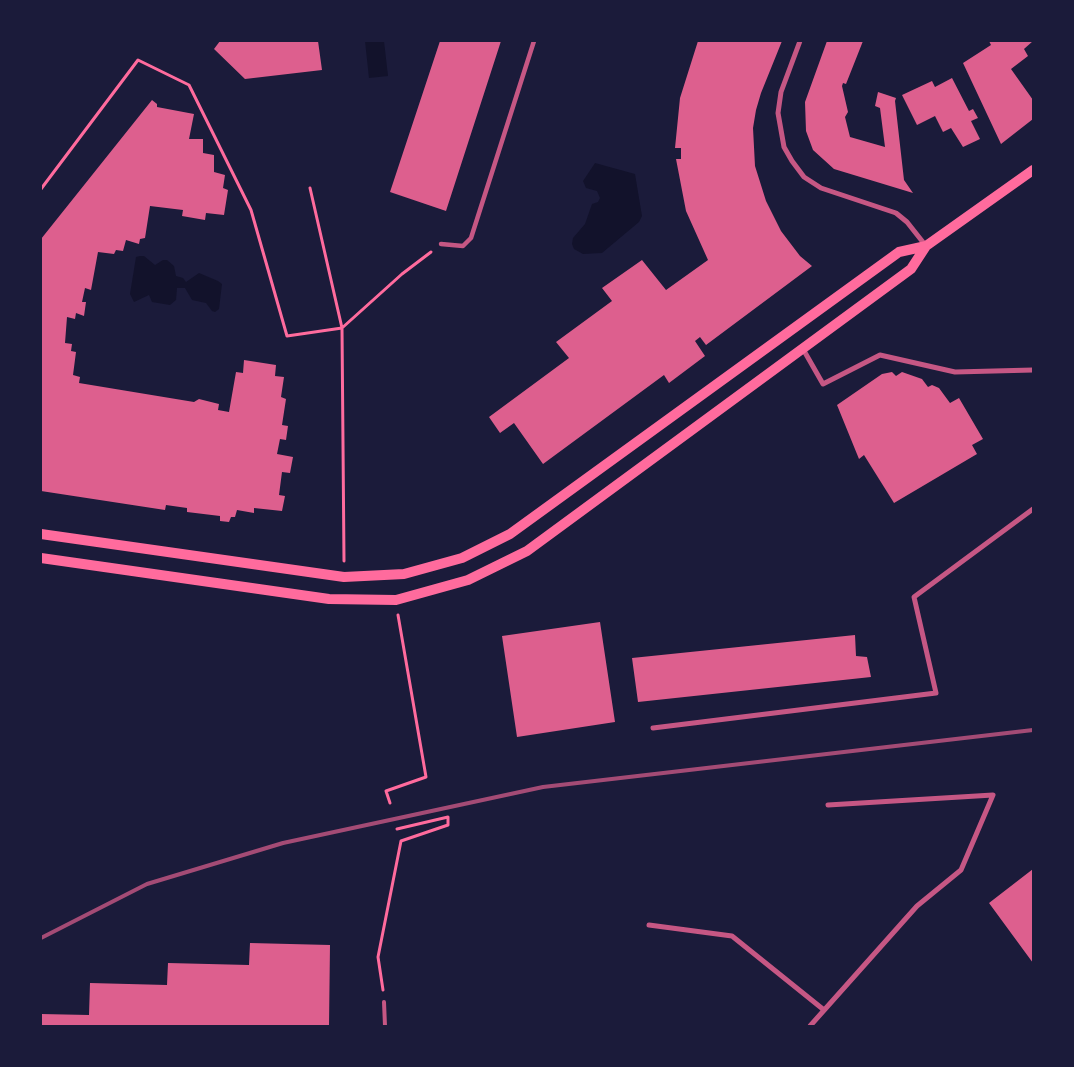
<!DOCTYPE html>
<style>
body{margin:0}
#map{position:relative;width:1074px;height:1067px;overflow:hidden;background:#1b1b3a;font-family:Roboto,sans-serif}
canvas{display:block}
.frame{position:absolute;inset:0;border:42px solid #1b1b3a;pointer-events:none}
</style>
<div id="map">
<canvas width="1074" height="1067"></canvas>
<div class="frame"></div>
</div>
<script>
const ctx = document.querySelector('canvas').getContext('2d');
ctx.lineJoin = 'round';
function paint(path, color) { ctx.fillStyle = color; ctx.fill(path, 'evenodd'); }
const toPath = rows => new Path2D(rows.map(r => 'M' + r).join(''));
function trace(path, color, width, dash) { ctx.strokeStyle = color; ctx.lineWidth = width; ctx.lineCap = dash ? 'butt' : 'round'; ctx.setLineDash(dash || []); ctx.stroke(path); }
const water = toPath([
 [365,41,384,41,388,76,369,78],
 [595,163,635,174,642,216,639,222,602,253,583,254,574,249,572,244,573,238,585,224,592,204,598,202,600,198,597,191,586,188,583,181],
 [140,256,144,256,155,265,163,260,167,260,174,266,176,276,183,278,186,282,199,273,218,281,222,284,219,309,215,312,212,311,206,303,192,300,185,288,177,288,176,300,170,305,152,302,149,295,134,302,130,294,136,257]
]);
const building = toPath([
 [220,41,318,41,322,70,245,79,214,49],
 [440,41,501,41,446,211,390,192],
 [698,41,782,41,761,93,756,110,753,128,755,166,766,201,781,231,800,256,812,266,706,345,700,337,695,341,705,356,669,383,664,375,543,464,514,423,500,433,489,417,569,358,556,342,612,301,602,288,642,260,666,290,708,260,686,211,676,159,681,159,681,148,675,148,680,98],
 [827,41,863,41,846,84,843,83,842,86,848,112,845,117,850,137,885,147,880,108,875,106,878,92,896,98,895,101,904,180,913,193,834,169,813,150,806,131,805,102],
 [989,41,1033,41,1024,49,1028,56,1011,69,1033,100,1033,119,1001,144,963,63,991,45],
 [952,78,969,111,973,109,978,118,971,121,980,139,963,147,951,128,943,132,935,116,917,125,902,95,932,81,935,87],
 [152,100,157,104,157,107,194,114,189,139,203,139,203,153,214,155,214,172,225,175,223,188,228,190,224,215,206,213,205,220,182,216,183,210,150,206,145,238,140,239,139,244,126,240,123,251,116,250,114,254,98,252,91,290,85,288,82,302,86,302,84,316,76,313,75,319,67,317,65,343,72,344,71,351,76,352,73,375,80,377,79,383,194,402,199,399,219,404,218,410,229,412,236,372,243,373,244,360,276,365,275,376,284,377,281,397,286,399,282,425,288,426,286,440,280,439,277,454,293,457,290,473,282,472,279,495,285,496,282,511,254,508,254,513,237,510,235,517,231,517,229,522,220,521,220,516,187,512,187,508,166,505,165,510,41,491,41,239],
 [892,372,896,376,902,372,922,379,928,387,932,385,939,388,950,403,959,398,983,439,972,445,977,454,894,503,864,455,859,459,837,405,882,374],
 [600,622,615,722,517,737,502,636],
 [855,635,856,656,867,657,871,677,638,702,632,658],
 [1033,869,1033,963,989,903],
 [250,943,330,945,329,1026,41,1026,41,1014,89,1015,90,983,167,985,168,963,249,965]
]);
const path = toPath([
 [310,188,342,328,344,561],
 [41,189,138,60,189,85,251,210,287,336,342,328,402,274,431,252],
 [390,803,386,791,426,777,398,615],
 [383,990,378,957,401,841,448,825,448,817,397,829]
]);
const service = toPath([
 [384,1002,385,1026]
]);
const pedestrian = toPath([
 [441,244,463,246,471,238,534,41]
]);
const minor = toPath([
 [800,41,781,92,778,113,784,147,792,161,804,177,821,188,896,213,907,222,926,246],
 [803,349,823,384,880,355,955,372,1033,370],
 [653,728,936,693,914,597,1033,509],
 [649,925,732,936,824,1010],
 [810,1026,917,906,961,870,993,795,828,805]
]);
const secondary = toPath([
 [41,534,344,577,404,574,462,558,510,534,899,252,926,246,1033,170],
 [41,558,329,599,396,600,468,580,527,551,911,269,926,246]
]);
const rail = toPath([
 [41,938,147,884,283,843,543,787,1033,730]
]);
paint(water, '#12122b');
paint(building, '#dd5f8e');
trace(path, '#ff6b9d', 3);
trace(service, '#c65784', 4);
trace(pedestrian, '#c65784', 4.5);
trace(minor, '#c65784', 5);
trace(secondary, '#ff6b9d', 10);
trace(rail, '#a44b75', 4);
</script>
